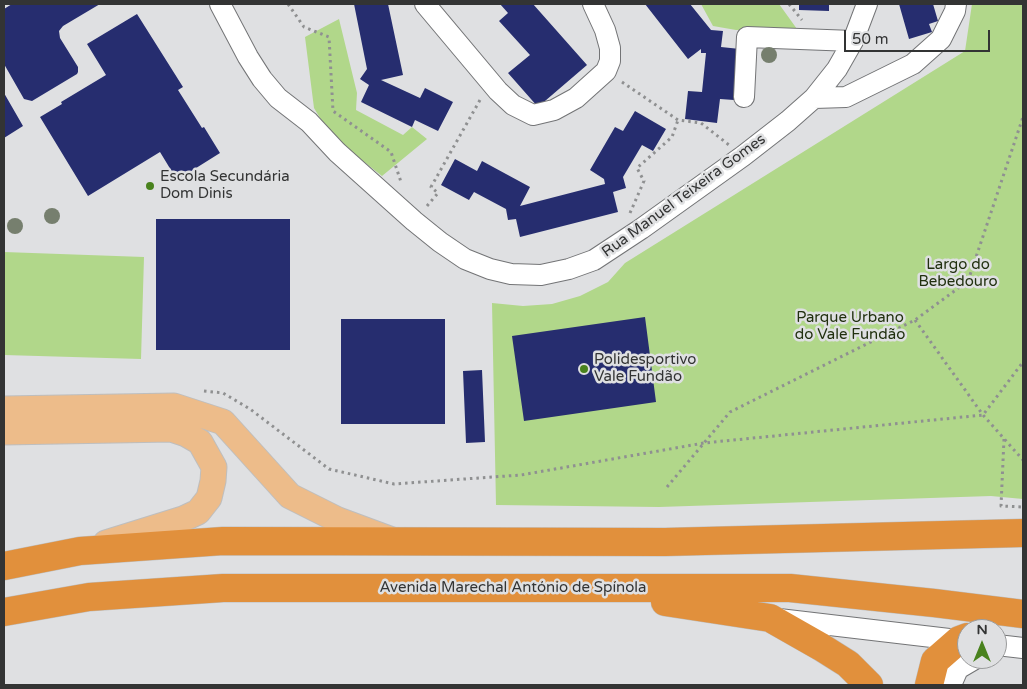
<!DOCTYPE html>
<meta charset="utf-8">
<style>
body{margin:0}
#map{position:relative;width:1027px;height:689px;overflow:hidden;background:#dfe0e2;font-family:"Varela Round",sans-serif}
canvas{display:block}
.frame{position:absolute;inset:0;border:5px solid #333434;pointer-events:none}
.north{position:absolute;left:957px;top:619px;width:50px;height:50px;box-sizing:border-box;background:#dfe0e2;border:1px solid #9a9b9c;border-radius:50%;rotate:0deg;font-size:14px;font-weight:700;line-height:20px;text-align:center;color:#333434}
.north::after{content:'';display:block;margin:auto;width:18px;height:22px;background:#49821d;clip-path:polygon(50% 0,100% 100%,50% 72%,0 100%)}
.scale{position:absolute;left:844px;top:30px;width:146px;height:22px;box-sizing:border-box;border:2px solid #333434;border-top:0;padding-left:6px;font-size:15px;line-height:18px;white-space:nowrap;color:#333434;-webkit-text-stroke:4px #dfe0e2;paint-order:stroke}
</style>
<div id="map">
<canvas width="1027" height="689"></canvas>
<div class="frame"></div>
<div class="north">N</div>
<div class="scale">50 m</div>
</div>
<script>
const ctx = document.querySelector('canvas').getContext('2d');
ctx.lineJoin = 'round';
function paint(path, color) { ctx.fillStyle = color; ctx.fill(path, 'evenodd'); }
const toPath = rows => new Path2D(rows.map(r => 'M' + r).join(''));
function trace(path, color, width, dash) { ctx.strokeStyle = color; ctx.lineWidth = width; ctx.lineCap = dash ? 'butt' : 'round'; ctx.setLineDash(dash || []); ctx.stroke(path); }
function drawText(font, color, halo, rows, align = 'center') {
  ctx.font = font + ' "Varela Round",sans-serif'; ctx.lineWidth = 5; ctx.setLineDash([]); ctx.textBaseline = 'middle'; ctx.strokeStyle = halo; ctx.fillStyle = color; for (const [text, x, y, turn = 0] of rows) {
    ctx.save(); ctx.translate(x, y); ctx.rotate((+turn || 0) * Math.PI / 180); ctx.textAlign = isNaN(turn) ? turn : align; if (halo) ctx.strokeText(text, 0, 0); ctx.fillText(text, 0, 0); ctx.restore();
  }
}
const green = toPath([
 [701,4,779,4,797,29,736,30,713,26],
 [972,4,1023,4,1023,499,991,496,659,507,496,505,492,303,523,306,552,304,580,296,608,282,625,263,965,51],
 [339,19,357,93,356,110,403,135,412,127,427,139,382,176,331,136,314,108,305,37],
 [4,252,144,257,141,359,4,355]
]);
const building = toPath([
 [12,4,100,4,63,26,59,31,60,38,78,67,78,72,77,74,32,101,24,99,4,64,4,9],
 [354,4,388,4,403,75,381,80,420,98,425,88,453,102,438,131,415,120,412,127,361,102,369,85,360,79,367,69],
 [500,4,533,4,587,65,538,107,508,73,530,55,499,21,508,13],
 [645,4,690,4,711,30,723,31,721,47,740,49,734,100,720,99,717,123,685,119,688,91,702,92,706,53,701,53,701,49,688,59],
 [799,4,829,4,829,11,799,10],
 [899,4,933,4,938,21,929,24,932,32,909,39],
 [137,14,183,87,178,90,202,128,204,127,220,153,177,180,160,152,88,196,40,117,62,104,61,102,106,75,87,44],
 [4,93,23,126,4,138],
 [635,111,666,129,653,151,642,145,623,177,626,188,613,192,618,212,520,237,516,219,508,220,506,209,474,192,469,200,441,185,455,159,477,171,482,161,530,187,520,206,605,184,604,179,590,170,615,127,623,131],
 [156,219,290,219,290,350,156,350],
 [645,317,656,402,524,421,512,336],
 [341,319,445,319,445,424,341,424],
 [482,370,485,442,466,443,463,371]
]);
const path = toPath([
 [288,4,304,27,329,37,333,111,391,152,401,182],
 [789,4,802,20],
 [622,82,678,120,701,123,729,145],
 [427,206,438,193,431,187,480,100],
 [630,213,644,181,637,168,672,137,678,120],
 [915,320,983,415,1023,460],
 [204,391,223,393,250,409,329,469,394,484,521,475,704,443,983,415,1023,362],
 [1004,439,1001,506,1023,507],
 [667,487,730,412,915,320,968,281,1023,117]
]);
const minor = toPath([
 [220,4,248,57,262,79,278,98,309,122,337,152,414,221,440,242,465,259,490,269,511,274,541,275,569,269,594,260,641,229,743,156,788,121,814,98,837,69,853,41,867,4],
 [425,4,498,91,513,105,533,115,554,110,576,98,606,71,610,61,610,48,605,30,593,4],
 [744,97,747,37,853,41],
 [814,98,846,97,913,64,941,39,955,11,956,4],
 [779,619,966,641],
 [997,645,1023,648],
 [951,685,958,669,975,659]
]);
const major = toPath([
 [4,409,174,406,223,422,290,496,338,520,392,540],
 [4,432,171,429,186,434,200,442,214,467,213,481,209,498,198,512,183,519,106,543]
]);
const highway = toPath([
 [4,566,80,551,223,541,665,542,1023,533],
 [665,602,770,618,821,647,848,664,869,685],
 [4,612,89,597,223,588,790,588,934,603,1023,614],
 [929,685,935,661,959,640,967,637]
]);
const trees = [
 [769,55],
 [52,216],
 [15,226]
];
const markers = [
 [150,186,5,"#49821d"],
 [584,369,5,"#49821d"]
];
const poiNames = [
 ["Escola Secundária",160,177],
 ["Dom Dinis",160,194],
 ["Polidesportivo",594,360],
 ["Vale Fundão",594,377]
];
const streetNames = [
 ["Rua Manuel Teixeira Gomes",684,196,-36],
 ["Avenida Marechal António de Spínola",513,588]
];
const parkNames = [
 ["Largo do",958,265],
 ["Bebedouro",958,282],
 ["Parque Urbano",850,318],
 ["do Vale Fundão",850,335]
];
paint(green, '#b1d78a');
paint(building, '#262d6f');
trace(minor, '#737476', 22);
trace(major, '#bebebe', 27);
trace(highway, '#bebebe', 29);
trace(path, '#8f9091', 3, [2.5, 4]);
trace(minor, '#fff', 20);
trace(major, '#edbc8a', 25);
trace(highway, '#e1903c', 28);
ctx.fillStyle = '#767f6e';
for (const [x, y] of trees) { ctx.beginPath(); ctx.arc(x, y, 8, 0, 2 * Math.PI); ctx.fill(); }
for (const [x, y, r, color] of markers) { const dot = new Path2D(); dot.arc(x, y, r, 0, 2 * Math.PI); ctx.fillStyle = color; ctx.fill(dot); trace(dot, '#dfe0e2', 2); }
drawText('15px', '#333434', '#dfe0e2', poiNames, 'left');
drawText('15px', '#333434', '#dfe0e2', streetNames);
drawText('15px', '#21300f', '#dfe0e2', parkNames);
</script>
